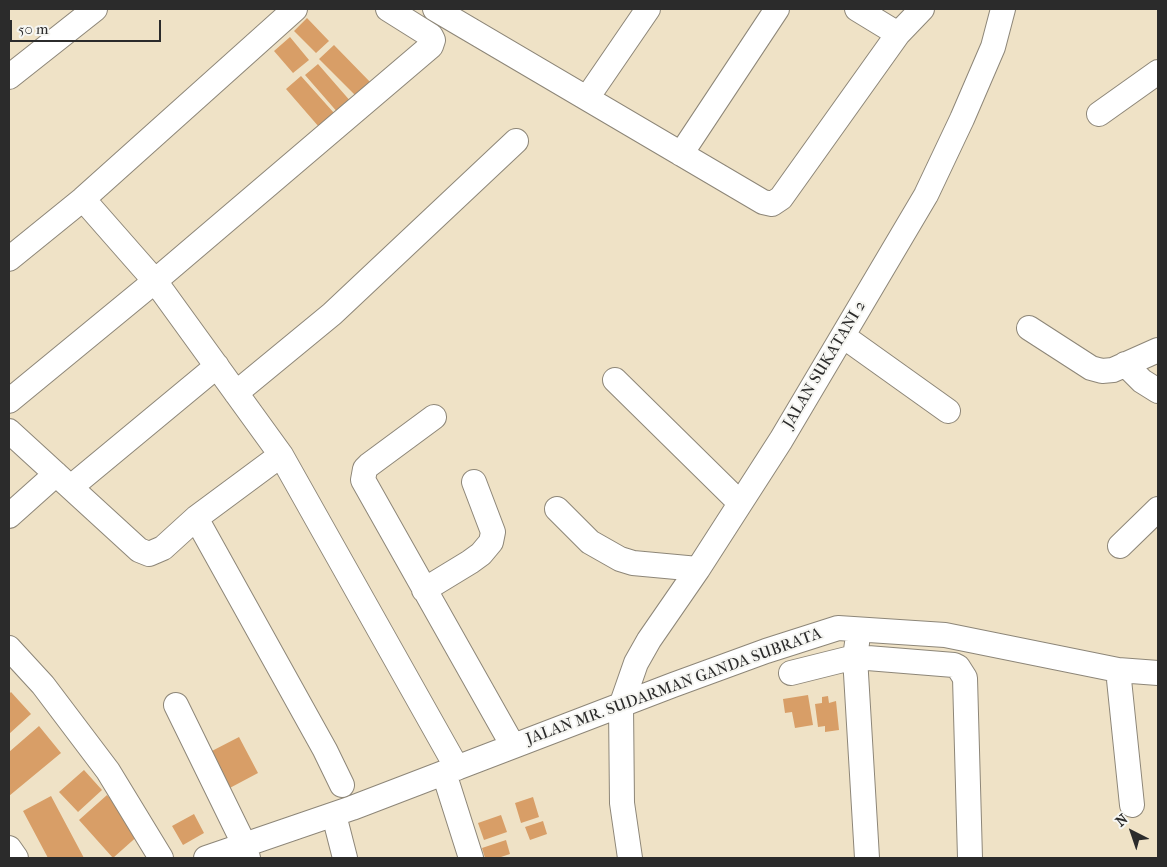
<!DOCTYPE html>
<style>
body{margin:0}
#map{position:relative;width:1167px;height:867px;overflow:hidden;background:#efe2c6;font-family:"IM FELL French Canon",serif}
canvas{display:block}
.frame{position:absolute;inset:0;border:10px solid #2b2b2b;pointer-events:none}
.north{position:absolute;left:1107px;top:807px;width:50px;height:50px;-webkit-text-stroke:4px #f6f6f2;paint-order:stroke;rotate:319deg;font-size:14px;font-weight:700;line-height:20px;text-align:center;color:#2b2b2b}
.north::after{content:'';display:block;margin:auto;width:18px;height:22px;background:#2b2b2b;clip-path:polygon(50% 0,100% 100%,50% 72%,0 100%)}
.scale{position:absolute;left:10px;top:20px;width:151px;height:22px;box-sizing:border-box;border:2px solid #2b2b2b;border-top:0;padding-left:6px;font-size:15px;line-height:18px;white-space:nowrap;color:#2b2b2b;-webkit-text-stroke:4px #f6f6f2;paint-order:stroke}
</style>
<div id="map">
<canvas width="1167" height="867"></canvas>
<div class="frame"></div>
<div class="north">N</div>
<div class="scale">50 m</div>
</div>
<script>
const ctx = document.querySelector('canvas').getContext('2d');
ctx.lineJoin = 'round';
function paint(path, color) { ctx.fillStyle = color; ctx.fill(path, 'evenodd'); }
const toPath = rows => new Path2D(rows.map(r => 'M' + r).join(''));
function trace(path, color, width, dash) { ctx.strokeStyle = color; ctx.lineWidth = width; ctx.lineCap = dash ? 'butt' : 'round'; ctx.setLineDash(dash || []); ctx.stroke(path); }
function drawText(font, color, halo, rows, align = 'center') {
  ctx.font = font + ' "IM FELL French Canon",serif'; ctx.lineWidth = 4; ctx.setLineDash([]); ctx.textBaseline = 'middle'; ctx.strokeStyle = halo; ctx.fillStyle = color; for (const [text, x, y, turn = 0] of rows) {
    ctx.save(); ctx.translate(x, y); ctx.rotate((+turn || 0) * Math.PI / 180); ctx.textAlign = isNaN(turn) ? turn : align; if (halo) ctx.strokeText(text, 0, 0); ctx.fillText(text, 0, 0); ctx.restore();
  }
}
const building = toPath([
 [307,18,329,41,316,53,294,31],
 [290,37,309,60,293,73,274,51],
 [334,45,373,85,359,99,319,59],
 [318,64,352,103,339,114,305,75],
 [301,76,334,113,319,127,286,89],
 [11,692,31,714,9,734,9,694],
 [808,695,813,725,795,728,792,712,785,713,783,699],
 [828,696,829,703,836,701,839,730,825,732,825,726,818,727,815,704,822,703,822,697],
 [39,726,61,753,9,796,9,752],
 [239,737,258,773,226,790,208,753],
 [84,770,102,790,78,812,59,792],
 [107,795,141,833,113,858,79,820],
 [51,796,84,858,48,858,23,811],
 [533,797,539,817,521,823,515,803],
 [194,814,204,833,183,845,172,826],
 [501,815,507,832,484,840,478,823],
 [543,821,547,834,530,840,525,827],
 [506,840,510,854,498,858,485,858,482,848]
]);
const minor = toPath([
 [435,9,763,202,772,204,781,198,898,34,857,9],
 [898,34,922,9],
 [9,77,95,9],
 [587,98,648,9],
 [1099,114,1158,72],
 [681,154,777,9],
 [83,199,155,281,281,455,457,768],
 [9,259,83,199,295,9],
 [1029,328,1091,368,1102,371,1113,370,1158,350],
 [843,336,948,411],
 [1125,364,1142,381,1158,391],
 [615,380,740,503],
 [236,393,332,314,516,141],
 [9,401,155,281,431,46,433,40,431,36,388,9],
 [434,417,369,465,365,469,363,480,513,746],
 [9,431,139,550,149,554,163,548,196,518,281,455],
 [71,487,217,366],
 [557,509,590,542,620,559,633,563,698,569],
 [9,516,56,474],
 [196,518,325,750,342,785],
 [1120,546,1158,509],
 [424,590,470,562,481,554,491,542,493,532,474,482],
 [857,643,855,657,867,858],
 [9,648,43,685,108,771,161,858],
 [1118,670,1132,805],
 [791,673,855,657,954,665,958,667,965,678,970,858],
 [176,705,244,844,248,858],
 [444,773,471,858],
 [334,815,345,858],
 [9,848,16,858],
 [206,858,352,808,673,685,766,651,838,628,945,635,1118,670,1158,673],
 [630,858,622,803,621,706,636,663,649,640,698,569,781,440,926,195,962,119,993,47,1003,9]
]);
const streetNames = [
 ["JALAN SUKATANI 2",825,365,-59],
 ["JALAN MR. SUDARMAN GANDA SUBRATA",674,687,-20]
];
paint(building, '#d89e67');
trace(minor, '#8d8678', 26);
trace(minor, '#fff', 24);
drawText('16px', '#2b2b2b', '#f6f6f2', streetNames);
</script>
